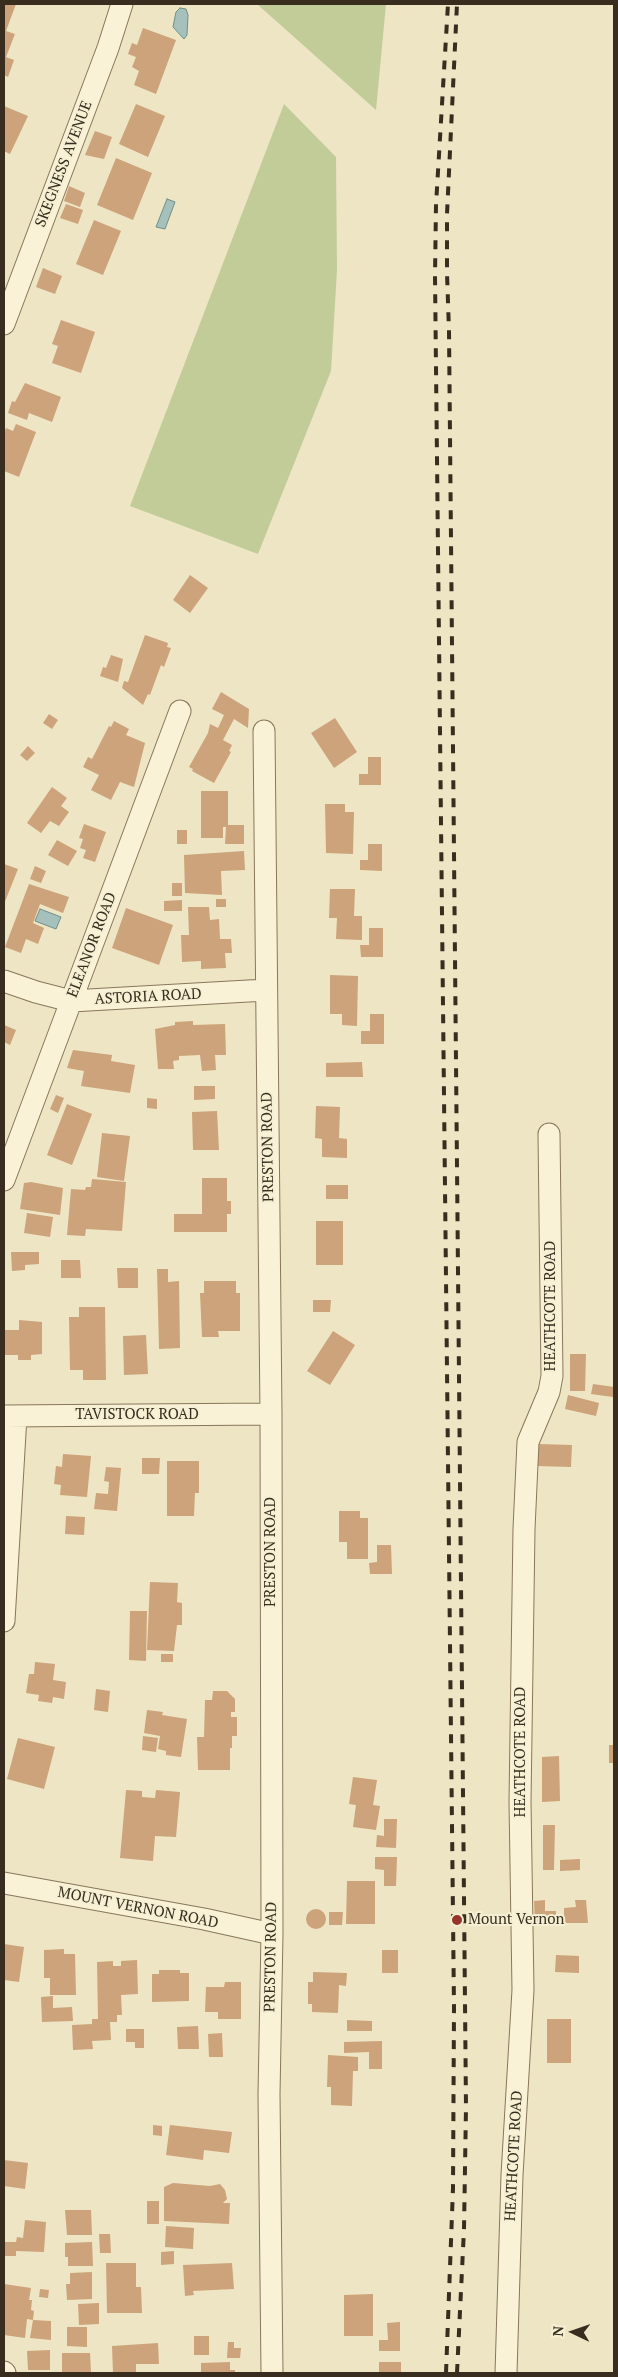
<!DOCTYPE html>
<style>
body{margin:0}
#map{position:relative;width:618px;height:2377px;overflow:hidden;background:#eee5c4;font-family:"PT Serif",serif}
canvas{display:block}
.frame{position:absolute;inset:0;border:5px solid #382d1e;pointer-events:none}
.north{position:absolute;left:548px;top:2307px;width:50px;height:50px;-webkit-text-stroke:4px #f5efd3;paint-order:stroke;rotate:273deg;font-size:14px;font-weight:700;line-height:20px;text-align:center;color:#382d1e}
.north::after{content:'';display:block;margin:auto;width:18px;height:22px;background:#382d1e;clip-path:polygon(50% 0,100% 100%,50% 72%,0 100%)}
</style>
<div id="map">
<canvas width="618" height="2377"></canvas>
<div class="frame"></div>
<div class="north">N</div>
</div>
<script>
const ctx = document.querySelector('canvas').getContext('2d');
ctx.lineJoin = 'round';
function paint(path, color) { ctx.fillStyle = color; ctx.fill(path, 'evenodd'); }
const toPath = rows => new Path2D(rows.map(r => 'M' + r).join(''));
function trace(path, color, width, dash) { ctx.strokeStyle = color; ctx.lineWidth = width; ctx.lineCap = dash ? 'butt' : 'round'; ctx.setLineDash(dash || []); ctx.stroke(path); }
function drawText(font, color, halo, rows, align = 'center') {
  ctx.font = font + ' "PT Serif",serif'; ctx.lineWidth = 4; ctx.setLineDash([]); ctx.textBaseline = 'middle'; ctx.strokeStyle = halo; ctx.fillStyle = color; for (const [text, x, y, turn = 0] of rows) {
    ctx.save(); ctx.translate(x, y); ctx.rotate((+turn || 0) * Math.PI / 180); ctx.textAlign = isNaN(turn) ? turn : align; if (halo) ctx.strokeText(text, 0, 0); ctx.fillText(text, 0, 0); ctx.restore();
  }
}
const green = toPath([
 [257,4,386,4,376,110],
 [284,104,336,157,337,270,331,371,258,554,130,506]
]);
const water = toPath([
 [180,8,186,9,188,15,187,35,184,39,173,27,176,12,180,8],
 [167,199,175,202,165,229,156,227,167,199],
 [40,909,61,917,56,929,35,921,40,909]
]);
const building = toPath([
 [4,4,16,4,6,31,15,34,6,57,14,60,8,77,4,75],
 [143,28,176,40,156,94,134,85,139,71,132,67,136,57,128,54,132,43,137,45],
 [136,104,165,116,148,157,119,144],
 [4,106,28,116,10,154,4,151],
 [95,131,112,137,104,159,85,155],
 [116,158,152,173,133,220,97,205],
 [69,186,85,193,80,207,64,201],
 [66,204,83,210,78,224,60,218],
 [94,220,121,231,103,275,76,264],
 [43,268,62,276,55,294,36,287],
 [61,320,95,332,81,373,52,363,58,346,52,344],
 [25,383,61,397,52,422,29,413,27,420,8,413,12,401,15,402],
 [16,424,36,432,19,477,4,471,4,433,6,428,13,431],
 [190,575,208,588,190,613,173,600],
 [145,635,168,643,167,647,171,648,164,667,161,665,150,695,148,694,143,705,122,688,124,681,128,682],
 [111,655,123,659,118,682,100,676,103,667,106,668],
 [221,692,249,709,248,728,234,719,223,740,232,745,229,751,231,752,214,783,192,771,193,769,189,767,208,733,210,724,218,728,224,715,212,709],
 [49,714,58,720,52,729,43,723],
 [335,718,357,752,334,768,311,733],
 [114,721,129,729,126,735,145,743,134,787,120,782,111,800,91,790,99,775,83,767,88,757,92,759,109,726,111,727],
 [28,746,35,753,27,761,20,755],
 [368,757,381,757,381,785,359,785,359,774,368,774],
 [52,787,67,798,61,806,69,812,59,826,50,821,41,833,27,823],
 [201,791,228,791,228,825,244,825,244,844,225,844,226,827,223,827,223,838,201,838],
 [325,804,345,804,345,812,354,812,353,854,326,853],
 [84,824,106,832,95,862,83,858,86,850,80,848,83,839,79,838],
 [177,830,187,830,187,844,177,844],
 [57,840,77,851,68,866,48,855],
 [368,844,382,844,382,871,360,870,360,860,368,860],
 [244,851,245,870,221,871,222,895,185,893,184,855],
 [4,864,18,869,4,904],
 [35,866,46,871,41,883,30,879],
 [172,883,182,883,182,896,172,896],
 [29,884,69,897,63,913,40,904,33,923,44,928,38,944,26,939,21,953,5,947],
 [330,889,355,889,354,916,362,916,362,940,336,939,337,918,329,918],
 [216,899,226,899,226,907,216,907],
 [182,900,182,911,164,911,164,901],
 [188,907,209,907,210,920,219,919,220,939,231,939,232,953,225,953,226,968,201,969,201,961,182,962,181,935,189,935],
 [126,908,173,925,159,965,112,948],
 [369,928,383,928,383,957,361,957,360,945,369,945],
 [330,975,358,976,357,1026,342,1025,342,1014,330,1014],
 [370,1014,384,1014,384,1044,361,1044,361,1031,370,1031],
 [193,1021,193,1025,225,1024,226,1055,215,1055,216,1070,202,1071,200,1055,179,1056,179,1060,173,1061,174,1069,158,1069,155,1029,175,1025,175,1022],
 [4,1025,16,1030,10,1045,4,1042],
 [73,1050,112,1055,111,1061,135,1065,130,1093,81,1086,84,1071,67,1068],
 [362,1062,363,1077,326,1077,326,1063],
 [194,1086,215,1086,215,1099,194,1100],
 [56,1095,64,1098,58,1113,50,1109],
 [147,1098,157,1099,157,1109,147,1108],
 [67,1104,92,1114,72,1165,47,1155],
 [316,1106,340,1107,339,1138,347,1139,347,1158,322,1157,322,1139,315,1138],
 [217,1111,219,1150,193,1150,192,1112],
 [102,1133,130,1136,124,1181,97,1177],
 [202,1178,227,1178,227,1201,231,1201,231,1214,227,1214,227,1232,174,1232,174,1214,202,1214],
 [92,1179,126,1182,122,1231,86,1229,85,1236,67,1235,71,1189,85,1190,86,1187,91,1187],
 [31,1182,63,1188,60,1215,20,1209,24,1183],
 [326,1185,348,1185,348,1199,326,1199],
 [27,1213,53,1217,50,1237,24,1233],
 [316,1221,343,1221,343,1265,316,1265],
 [11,1252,39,1252,39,1264,25,1265,25,1270,12,1271],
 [61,1260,80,1260,81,1278,61,1278],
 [117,1268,138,1268,138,1288,118,1288],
 [157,1269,168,1269,168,1282,179,1281,180,1348,159,1349],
 [204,1281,236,1281,236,1293,240,1293,240,1331,218,1331,219,1337,202,1337,200,1293,204,1293],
 [313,1300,331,1300,330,1312,313,1312],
 [79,1307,105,1307,106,1380,83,1380,83,1370,70,1370,69,1317,79,1317],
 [19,1320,42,1322,42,1354,31,1355,31,1360,18,1360,18,1355,4,1355,4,1330,19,1330],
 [333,1331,355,1345,330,1385,307,1371],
 [146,1335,148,1374,124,1375,123,1336],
 [570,1354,586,1354,585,1391,570,1391],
 [593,1384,614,1387,613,1397,591,1394],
 [568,1395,599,1403,596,1416,565,1409],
 [538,1444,572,1445,571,1467,537,1466],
 [63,1454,91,1456,87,1497,60,1495,61,1485,54,1484,56,1466,62,1467],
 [142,1458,160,1458,159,1474,142,1474],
 [167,1461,199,1461,199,1493,195,1493,194,1516,167,1516],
 [106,1467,121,1468,117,1511,94,1509,96,1493,108,1494,109,1482,104,1481],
 [339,1511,360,1511,360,1518,368,1518,368,1559,347,1559,347,1542,339,1542],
 [66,1516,85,1517,84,1535,65,1534],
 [377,1545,391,1545,392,1574,370,1574,369,1563,377,1562],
 [150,1582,178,1583,177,1602,182,1603,182,1625,177,1625,174,1651,147,1650],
 [130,1611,147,1611,146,1661,129,1660],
 [161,1654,173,1654,173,1662,161,1662],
 [35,1662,55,1664,53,1680,66,1682,64,1699,53,1697,52,1703,38,1701,39,1695,26,1693,29,1674,34,1674],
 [96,1689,110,1691,108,1712,94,1710],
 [213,1691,227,1691,235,1699,235,1712,231,1712,231,1717,237,1717,237,1736,232,1736,232,1748,230,1748,230,1770,198,1770,197,1737,204,1737,205,1700,212,1700],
 [147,1710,163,1712,162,1715,187,1719,181,1757,166,1755,166,1751,158,1749,160,1736,144,1733],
 [143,1736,158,1738,156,1752,142,1750],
 [18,1738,55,1747,44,1789,7,1779],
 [609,1745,614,1745,614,1763,609,1763],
 [559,1756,560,1801,542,1802,542,1757],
 [353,1777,377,1780,373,1805,380,1806,376,1830,353,1827,356,1805,349,1804],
 [126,1790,142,1791,142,1797,155,1798,156,1790,180,1792,176,1837,155,1836,153,1861,120,1858],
 [384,1819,397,1819,396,1848,376,1847,377,1835,384,1836],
 [543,1825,555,1825,554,1870,543,1870],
 [375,1857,397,1857,396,1886,384,1886,384,1870,375,1869],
 [580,1859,580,1870,560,1871,560,1860],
 [347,1881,375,1881,375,1924,346,1924],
 [545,1900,545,1911,556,1911,556,1925,535,1925,534,1901],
 [575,1900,586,1900,588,1923,558,1923,558,1917,564,1917,564,1908,576,1907],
 '306 1919a10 10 0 1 1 20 0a10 10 0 1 1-20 0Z',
 [329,1912,343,1912,342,1925,329,1925],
 [4,1944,24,1947,19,1982,4,1980],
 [64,1949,64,1954,75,1954,76,1995,50,1995,50,1978,44,1978,44,1950],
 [382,1950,398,1950,398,1973,382,1973],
 [556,1955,579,1956,579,1973,555,1972],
 [137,1960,138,1994,121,1995,122,2015,117,2015,117,2022,110,2022,111,2040,92,2041,93,2049,73,2050,72,2025,92,2024,92,2019,98,2019,97,1962,113,1961,113,1966,121,1966,121,1961],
 [159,1970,180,1970,180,1973,189,1973,189,2001,152,2002,152,1974,159,1974],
 [313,1972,347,1973,346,1986,339,1985,338,2013,312,2012,312,2004,308,2004,308,1982,313,1982],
 [225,1982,241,1982,241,2019,218,2019,218,2012,205,2012,206,1987,224,1987],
 [53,1996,53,2008,72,2007,73,2021,42,2022,41,1997],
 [547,2019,571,2019,571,2063,547,2063],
 [347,2020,372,2021,372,2031,347,2031],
 [198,2026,199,2049,178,2049,177,2027],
 [126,2029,144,2029,144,2048,135,2048,135,2042,126,2042],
 [222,2033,223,2057,209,2057,208,2034],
 [382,2041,382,2069,369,2069,369,2052,344,2053,344,2042],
 [328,2055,358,2057,358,2071,353,2071,352,2106,331,2105,331,2087,327,2087],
 [153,2125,162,2126,162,2136,153,2135],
 [170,2125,232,2132,229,2153,204,2150,203,2160,166,2155],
 [4,2160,28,2163,25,2189,4,2186],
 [173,2183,210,2186,220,2184,225,2190,227,2199,223,2203,230,2203,229,2224,164,2221,164,2187],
 [147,2201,159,2201,159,2224,147,2224],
 [65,2210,91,2210,92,2235,67,2235],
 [25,2220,46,2222,44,2252,16,2251,16,2256,4,2256,4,2242,16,2242,17,2237,23,2238],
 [166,2226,194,2228,193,2249,165,2247],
 [99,2234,110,2234,111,2253,100,2253],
 [92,2242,93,2266,68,2266,68,2257,65,2257,65,2243],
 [174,2251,174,2264,161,2265,161,2252],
 [106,2263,136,2263,136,2287,141,2287,142,2313,107,2313],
 [232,2263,234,2289,193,2291,194,2295,185,2296,183,2265],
 [92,2272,92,2299,67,2300,66,2284,70,2284,70,2273],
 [4,2284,31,2288,29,2300,32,2300,31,2310,34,2311,33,2320,27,2319,25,2338,4,2335],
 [40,2289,49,2290,48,2298,39,2297],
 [373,2294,373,2336,344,2336,344,2295],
 [99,2303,99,2324,79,2325,78,2304],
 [33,2320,51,2321,51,2340,30,2338],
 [400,2322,400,2351,379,2351,379,2340,388,2340,387,2323],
 [67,2327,87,2327,87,2347,67,2346],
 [194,2336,209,2336,209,2355,194,2355],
 [228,2342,234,2342,234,2348,241,2348,240,2358,227,2358],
 [158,2343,159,2364,136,2364,136,2373,113,2373,112,2346],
 [50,2350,50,2370,28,2370,27,2351],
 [62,2353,90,2353,91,2373,62,2373],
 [230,2362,230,2370,235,2370,235,2373,201,2373,201,2363],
 [379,2362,401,2362,401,2373,379,2373]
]);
const street = toPath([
 [4,324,108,48,122,4],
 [264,731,271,1414,272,1934,269,2094,272,2373],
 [4,981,36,992,71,1001,266,990],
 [4,1180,180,711],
 [4,1416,271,1414],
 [4,1621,16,1416],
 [4,1883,204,1919,272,1934],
 [4,2372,5,2373],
 [506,2373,512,2175,523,1990,520,1802,524,1529,528,1442,549,1392,552,1376,549,1134]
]);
const rail = toPath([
 [446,2373,453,2188,454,2008,435,276,436,205,448,4],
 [457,2373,464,2229,466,2107,449,331,447,273,447,214,457,4]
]);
const markers = [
 [457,1920,6,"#97342b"]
];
const streetNames = [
 ["SKEGNESS AVENUE",64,164,-69],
 ["ELEANOR ROAD",92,945,-69],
 ["ASTORIA ROAD",148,997,-3],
 ["PRESTON ROAD",268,1147,-91],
 ["HEATHCOTE ROAD",551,1306,-90],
 ["TAVISTOCK ROAD",137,1415],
 ["PRESTON ROAD",271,1552,-90],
 ["HEATHCOTE ROAD",521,1752,-90],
 ["MOUNT VERNON ROAD",138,1908,11],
 ["PRESTON ROAD",271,1957,-89],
 ["HEATHCOTE ROAD",514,2156,-87]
];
const poiNames = [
 ["Mount Vernon",468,1920]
];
paint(green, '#c1cc98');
paint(water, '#a6c1bb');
trace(water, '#6d8f8a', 1);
paint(building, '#cca37a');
trace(street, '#88775a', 23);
trace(street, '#f9f2d7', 21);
trace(rail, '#382d1e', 4, [9, 9]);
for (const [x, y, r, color] of markers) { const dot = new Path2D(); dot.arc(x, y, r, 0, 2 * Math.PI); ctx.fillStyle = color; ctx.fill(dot); trace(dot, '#f5efd3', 2); }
drawText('15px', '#382d1e', '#f5efd3', streetNames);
drawText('15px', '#382d1e', '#f5efd3', poiNames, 'left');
</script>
